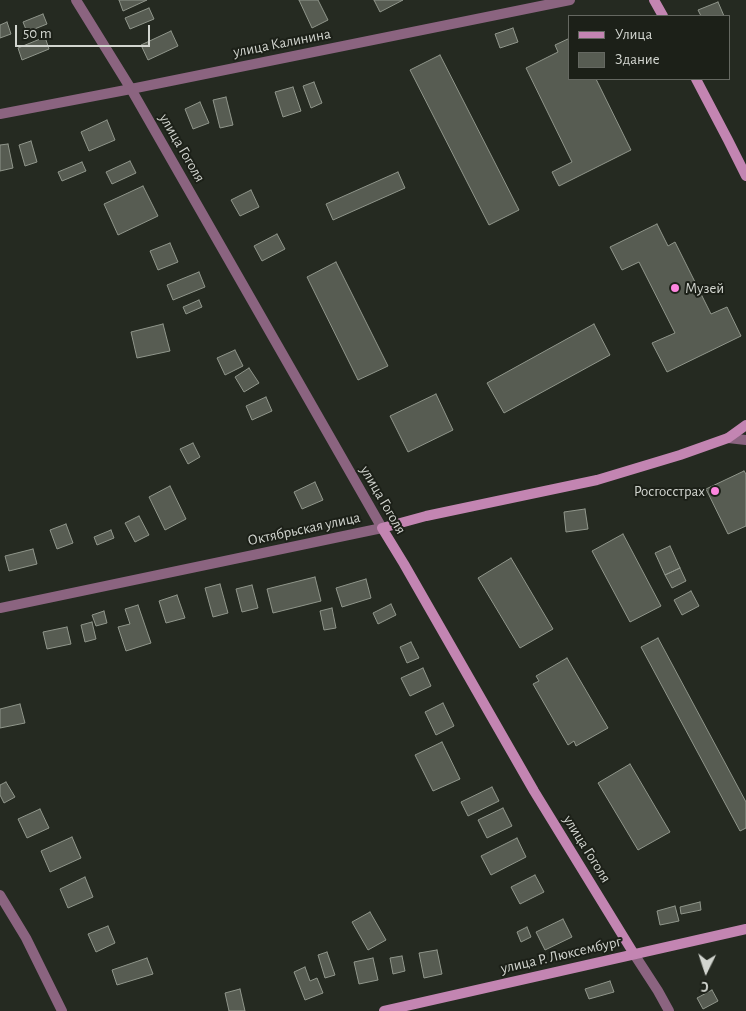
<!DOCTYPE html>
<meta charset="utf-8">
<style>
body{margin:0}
#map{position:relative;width:746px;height:1011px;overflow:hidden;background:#252a21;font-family:"Alegreya Sans",sans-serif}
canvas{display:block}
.legend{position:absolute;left:568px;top:15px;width:162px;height:65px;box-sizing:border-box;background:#1c2018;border:1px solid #656861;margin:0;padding:6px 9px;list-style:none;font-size:15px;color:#d2d5cf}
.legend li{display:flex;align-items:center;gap:10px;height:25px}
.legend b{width:25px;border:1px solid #656861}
.north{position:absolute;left:681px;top:946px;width:50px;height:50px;-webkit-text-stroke:4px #1c2018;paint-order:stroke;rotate:184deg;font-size:14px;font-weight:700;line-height:20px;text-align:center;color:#d2d5cf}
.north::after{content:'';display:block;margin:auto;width:18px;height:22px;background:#d2d5cf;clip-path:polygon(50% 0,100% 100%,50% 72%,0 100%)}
.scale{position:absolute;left:15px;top:25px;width:135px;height:22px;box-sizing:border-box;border:2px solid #d2d5cf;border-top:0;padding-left:6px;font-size:15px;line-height:18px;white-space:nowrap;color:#d2d5cf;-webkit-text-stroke:4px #1c2018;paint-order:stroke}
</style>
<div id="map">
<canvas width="746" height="1011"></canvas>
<ul class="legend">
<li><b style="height:6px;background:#c385b2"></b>Улица</li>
<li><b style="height:14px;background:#575c52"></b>Здание</li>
</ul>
<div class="north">С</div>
<div class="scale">50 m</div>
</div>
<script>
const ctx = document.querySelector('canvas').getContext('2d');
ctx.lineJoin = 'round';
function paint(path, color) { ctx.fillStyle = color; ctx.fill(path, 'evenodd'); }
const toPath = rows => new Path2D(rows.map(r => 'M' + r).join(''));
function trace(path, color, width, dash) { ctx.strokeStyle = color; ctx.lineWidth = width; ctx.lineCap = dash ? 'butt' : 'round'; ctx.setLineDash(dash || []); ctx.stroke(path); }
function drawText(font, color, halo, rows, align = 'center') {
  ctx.font = font + ' "Alegreya Sans",sans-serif'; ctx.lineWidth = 4; ctx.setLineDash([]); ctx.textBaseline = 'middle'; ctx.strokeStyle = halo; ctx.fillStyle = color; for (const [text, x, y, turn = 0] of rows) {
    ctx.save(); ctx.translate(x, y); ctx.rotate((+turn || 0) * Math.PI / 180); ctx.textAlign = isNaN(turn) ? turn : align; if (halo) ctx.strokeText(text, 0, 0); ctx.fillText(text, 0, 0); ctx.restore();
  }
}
const building = toPath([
 [119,0,147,0,123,11,119,0],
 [299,0,318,0,328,20,312,28,299,0],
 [374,0,403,0,380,12,374,0],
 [718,2,724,16,701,16,698,10,718,2],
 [149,8,154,19,130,29,125,18,149,8],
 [43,14,47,24,27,32,23,22,43,14],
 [7,22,11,34,0,38,0,25,7,22],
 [513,28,518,42,500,48,495,34,513,28],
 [171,31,178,46,148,60,141,45,171,31],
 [45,37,49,49,22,60,18,48,45,37],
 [570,38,570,79,596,79,631,150,559,186,552,172,572,162,526,68,558,52,555,45,570,38],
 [440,55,519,210,489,225,410,70,440,55],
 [314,82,322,103,311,108,303,86,314,82],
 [293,87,301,111,283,117,275,92,293,87],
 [226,97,233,125,220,128,213,100,226,97],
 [200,102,209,123,193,129,185,109,200,102],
 [107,120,115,140,89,151,81,132,107,120],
 [31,141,37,162,25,166,19,145,31,141],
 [8,144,13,168,0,171,0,145,8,144],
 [130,161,136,173,112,184,106,172,130,161],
 [82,162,86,171,62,181,58,172,82,162],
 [398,172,405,188,333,220,326,204,398,172],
 [143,186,158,216,118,235,104,204,143,186],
 [251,190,259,207,240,216,231,200,251,190],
 [657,224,668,246,675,242,711,314,727,307,741,336,667,372,652,343,675,333,639,262,622,270,610,247,657,224],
 [277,234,285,249,262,261,254,246,277,234],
 [170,243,178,262,158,270,150,251,170,243],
 [336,262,388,366,358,380,307,277,336,262],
 [199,272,205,287,173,300,167,285,199,272],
 [199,300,202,307,186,314,183,307,199,300],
 [163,324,170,351,137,358,131,332,163,324],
 [594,324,610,355,504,413,487,383,594,324],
 [235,350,243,366,225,375,217,358,235,350],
 [249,368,259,383,244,392,235,377,249,368],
 [436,394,453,430,408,452,390,416,436,394],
 [266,397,272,411,252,420,246,406,266,397],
 [193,443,200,457,188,464,180,449,193,443],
 [744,471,746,474,746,526,728,534,706,489,744,471],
 [315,482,323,500,302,509,294,492,315,482],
 [170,486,186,519,165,530,149,497,170,486],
 [585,509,588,529,566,532,564,512,585,509],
 [139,516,149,535,135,542,125,523,139,516],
 [66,524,73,543,57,549,50,530,66,524],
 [111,530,114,538,97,545,94,537,111,530],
 [623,534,661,606,630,622,592,551,623,534],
 [670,546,680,568,665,575,655,553,670,546],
 [33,549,37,564,9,571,5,556,33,549],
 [511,558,553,629,520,648,478,578,511,558],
 [680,568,686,581,672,588,665,575,680,568],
 [315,577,321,601,273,613,267,589,315,577],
 [366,579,371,598,342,607,336,588,366,579],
 [220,584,228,613,213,617,205,588,220,584],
 [252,585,258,608,242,612,236,589,252,585],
 [691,591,699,606,682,615,674,600,691,591],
 [177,595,185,618,166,623,159,601,177,595],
 [391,604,396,615,378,624,373,613,391,604],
 [138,605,151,643,126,651,118,627,130,624,125,609,138,605],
 [332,608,336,628,324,630,320,611,332,608],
 [104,611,107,623,96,626,92,615,104,611],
 [92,622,96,639,85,642,81,625,92,622],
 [67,627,71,644,47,649,43,632,67,627],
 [658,638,746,802,746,828,740,831,641,647,658,638],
 [411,642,419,658,407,663,400,647,411,642],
 [567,658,608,728,576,746,574,741,568,745,533,684,539,681,536,676,567,658],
 [423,668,431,686,410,696,401,678,423,668],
 [443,703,454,726,436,735,425,712,443,703],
 [20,704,25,723,0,728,0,709,20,704],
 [442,742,460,779,433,791,415,755,442,742],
 [630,764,670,832,638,850,598,783,630,764],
 [6,782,15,797,4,803,0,795,0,785,6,782],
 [492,787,499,801,468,816,461,802,492,787],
 [503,808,512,826,487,838,478,820,503,808],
 [40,809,49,828,27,838,18,819,40,809],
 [72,837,81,858,50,872,41,851,72,837],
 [517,838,526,857,491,875,481,856,517,838],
 [535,875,544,892,520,904,511,887,535,875],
 [85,877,93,897,68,908,60,889,85,877],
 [700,902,701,910,681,914,680,907,700,902],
 [675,906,679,921,660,925,657,911,675,906],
 [370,912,386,940,368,950,352,922,370,912],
 [563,919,572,937,545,950,536,932,563,919],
 [108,926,115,943,96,952,88,934,108,926],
 [527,927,531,937,521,942,517,932,527,927],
 [437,950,442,974,424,978,419,953,437,950],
 [327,952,335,975,325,978,318,955,327,952],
 [402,956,405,971,393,974,390,958,402,956],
 [147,958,153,974,117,985,112,970,147,958],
 [373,958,378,980,359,984,354,962,373,958],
 [305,967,310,981,317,978,323,993,305,1000,294,972,305,967],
 [610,981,614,992,589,999,585,989,610,981],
 [240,989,245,1011,229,1011,225,993,240,989],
 [712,990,718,1001,703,1009,697,998,712,990]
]);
const lane = toPath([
 [728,438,746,440]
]);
const street = toPath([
 [0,114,131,89,570,0],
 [0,608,382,528,131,89,76,0],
 [0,895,26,938,62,1011],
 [634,954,658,991,669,1011]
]);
const secondary = toPath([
 [654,0,663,16],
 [696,79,728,140,746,176],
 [634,954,534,791,404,564,382,528,426,516,597,480,680,455,728,438,746,425],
 [384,1011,746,929]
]);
const markers = [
 [675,288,5,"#fe86e0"],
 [715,491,5,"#fe86e0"]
];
const streetNames = [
 ["улица Калинина",282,43,-11],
 ["улица Гоголя",182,148,60],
 ["улица Гоголя",383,500,60],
 ["Октябрьская улица",304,529,-12],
 ["улица Гоголя",587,849,58],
 ["улица Р. Люксембург",561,955,-13]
];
const poiNames = [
 ["Музей",685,288],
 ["Росгосстрах",705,491,"right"]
];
paint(building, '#575c52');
trace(building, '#90968b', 1);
trace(lane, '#8b6480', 10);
trace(street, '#8b6480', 10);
trace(secondary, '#c385b2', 10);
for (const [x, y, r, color] of markers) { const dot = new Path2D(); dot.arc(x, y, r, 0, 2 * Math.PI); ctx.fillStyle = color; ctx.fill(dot); trace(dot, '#1c2018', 2); }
drawText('15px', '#d2d5cf', '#1c2018', streetNames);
drawText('15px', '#d2d5cf', '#1c2018', poiNames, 'left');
</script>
